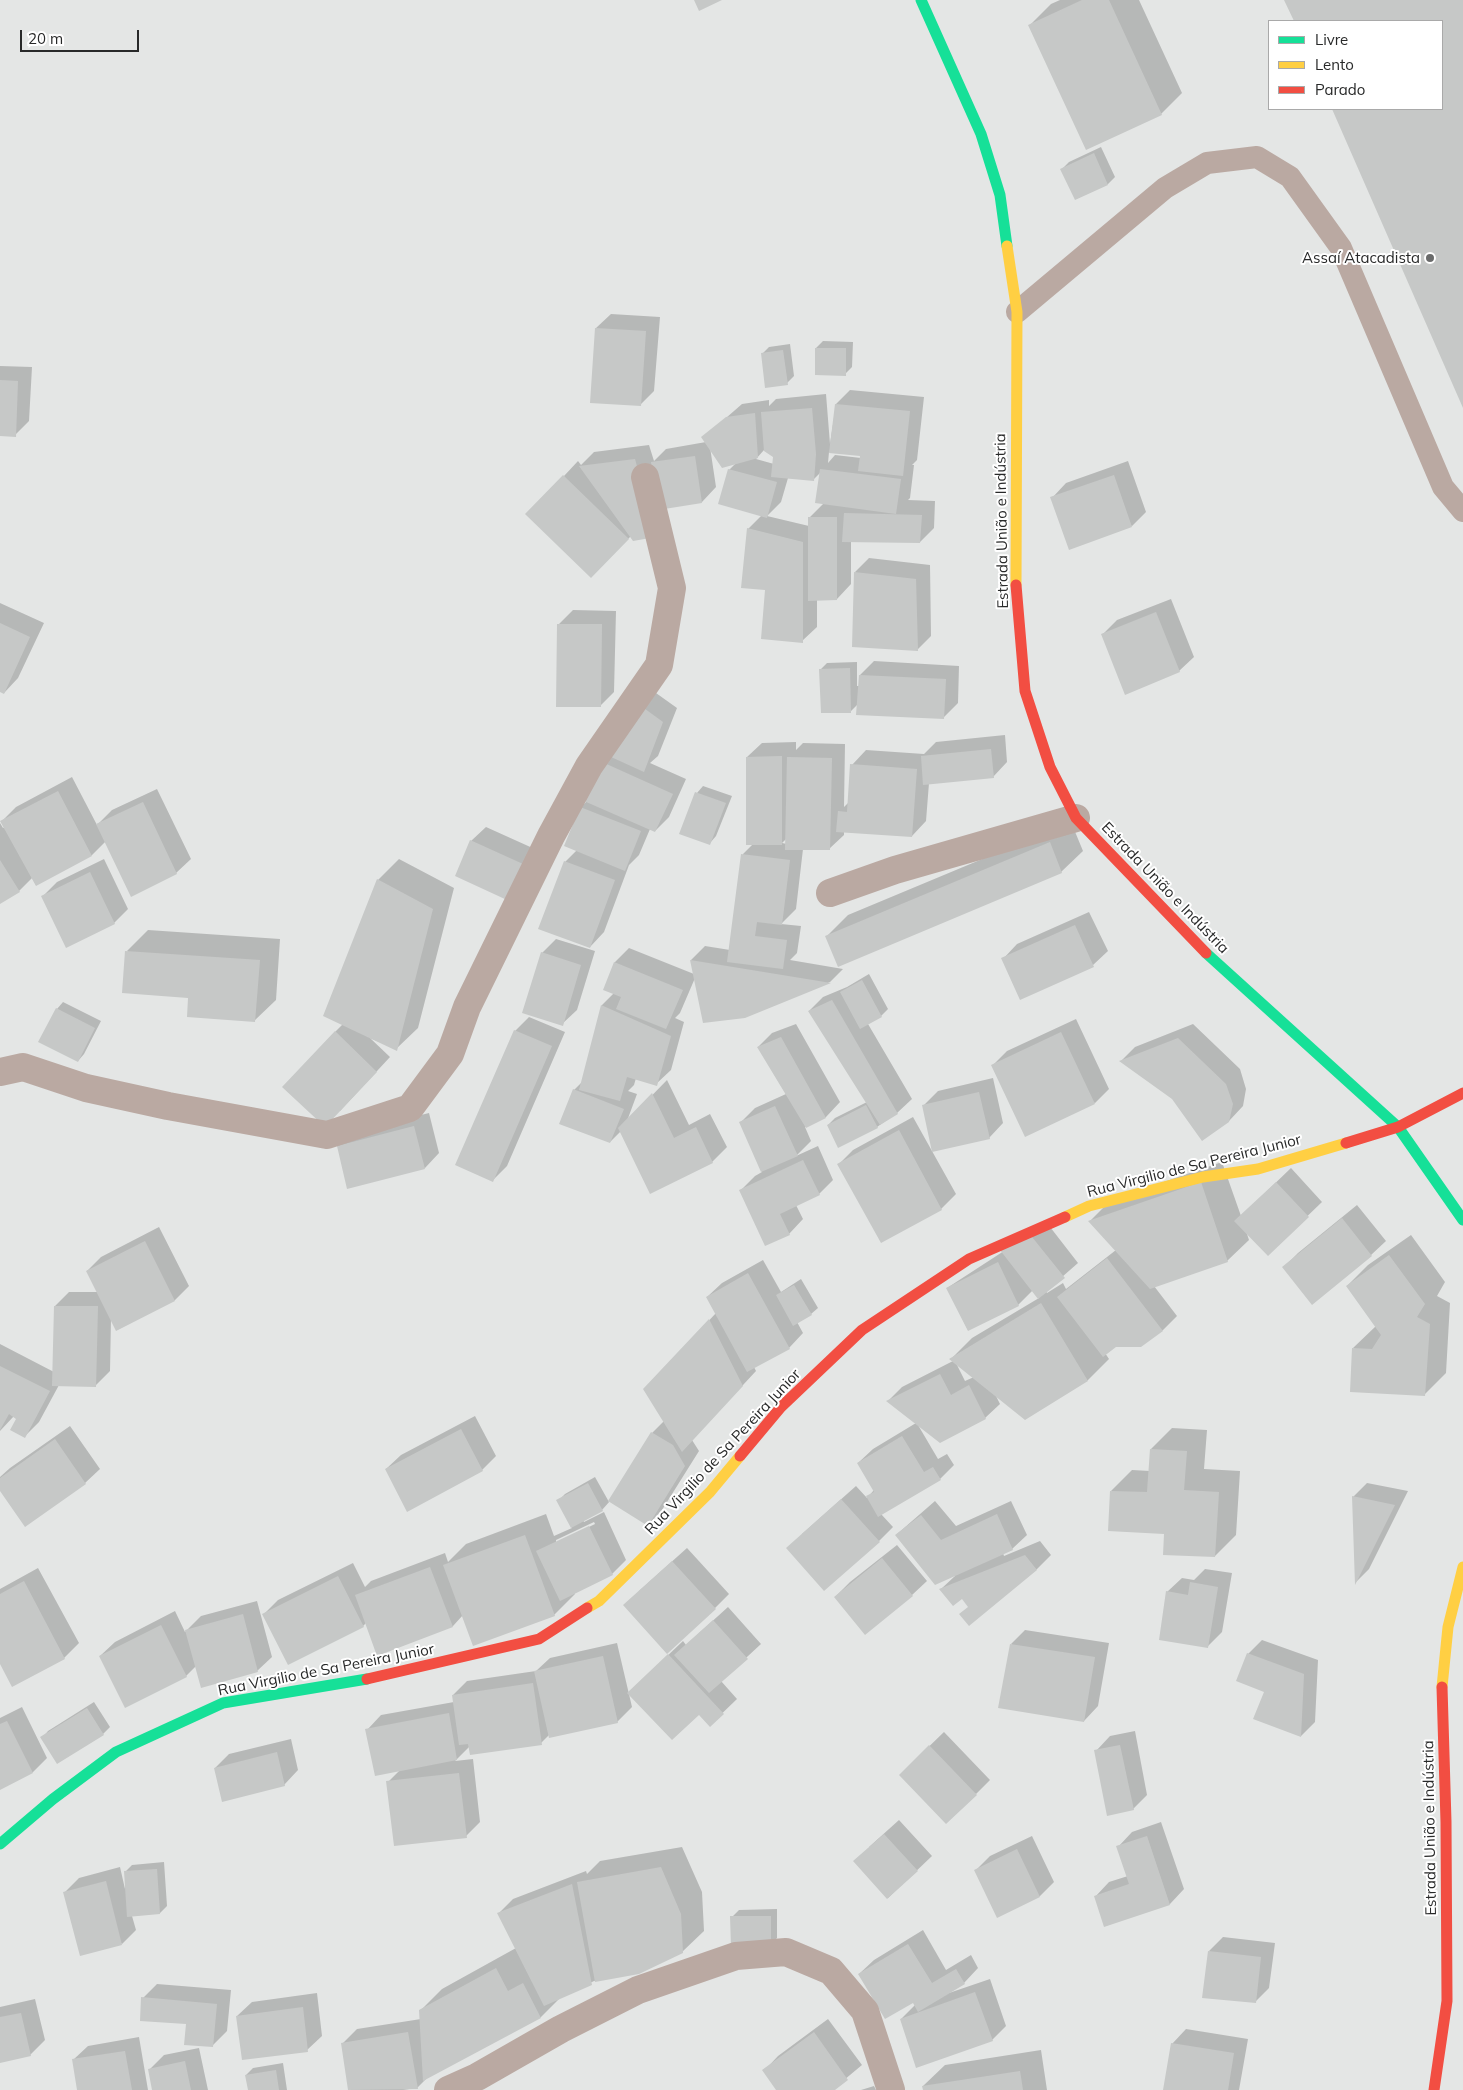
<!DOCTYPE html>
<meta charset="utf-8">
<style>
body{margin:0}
#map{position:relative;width:1463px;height:2090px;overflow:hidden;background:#e4e6e5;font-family:Mulish,sans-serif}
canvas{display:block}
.legend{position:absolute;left:1268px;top:20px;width:175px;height:90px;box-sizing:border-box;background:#fff;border:1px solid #a9a9a9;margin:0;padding:6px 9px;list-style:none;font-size:15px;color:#282929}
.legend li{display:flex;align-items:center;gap:10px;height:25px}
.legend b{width:25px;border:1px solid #a9a9a9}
.scale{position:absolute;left:20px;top:30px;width:119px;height:22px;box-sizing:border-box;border:2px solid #282929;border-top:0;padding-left:6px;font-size:15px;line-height:18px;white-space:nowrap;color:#282929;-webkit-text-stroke:4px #fff;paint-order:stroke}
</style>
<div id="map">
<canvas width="1463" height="2090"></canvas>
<ul class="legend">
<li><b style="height:6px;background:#16e098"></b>Livre</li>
<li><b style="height:6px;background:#ffcf43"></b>Lento</li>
<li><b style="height:6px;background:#f24e42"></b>Parado</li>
</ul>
<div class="scale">20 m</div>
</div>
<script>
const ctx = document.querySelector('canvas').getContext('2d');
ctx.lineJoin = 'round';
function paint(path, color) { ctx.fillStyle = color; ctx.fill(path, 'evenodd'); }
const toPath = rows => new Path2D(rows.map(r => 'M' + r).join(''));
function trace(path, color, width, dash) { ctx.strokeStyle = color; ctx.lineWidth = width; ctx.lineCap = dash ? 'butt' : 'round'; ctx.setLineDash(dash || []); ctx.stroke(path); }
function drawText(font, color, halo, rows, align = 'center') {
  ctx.font = font + ' Mulish,sans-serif'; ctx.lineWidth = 4; ctx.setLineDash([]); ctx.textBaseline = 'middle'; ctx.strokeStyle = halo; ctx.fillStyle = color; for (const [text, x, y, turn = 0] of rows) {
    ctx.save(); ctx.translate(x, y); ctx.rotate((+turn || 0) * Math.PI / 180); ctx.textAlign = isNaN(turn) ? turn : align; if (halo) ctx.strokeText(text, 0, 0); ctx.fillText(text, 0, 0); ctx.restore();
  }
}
const shadow = toPath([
 [1060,0,1139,0,1182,93,1161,114,1030,25,1051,4],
 [1286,0,1463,0,1463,405,1333,109,1442,109,1442,21,1295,21],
 [1101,147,1115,177,1108,184,1076,199,1062,169,1069,162],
 [611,314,660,317,654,391,640,405,596,328],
 [823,341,853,342,852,367,845,374,816,348],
 [790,344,794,376,787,383,762,354,769,347],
 [0,366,32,367,29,421,15,435,0,435],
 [850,390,924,397,917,460,912,465,914,465,910,498,908,500,935,501,934,528,920,542,851,541,851,584,837,599,817,599,817,627,802,641,767,589,748,529,762,515,729,470,736,463,710,447,716,487,702,502,666,507,631,536,591,576,564,476,578,461,581,465,594,452,649,445,654,461,666,449,706,442,703,438,742,404,769,400,769,406,776,399,826,394,830,444,836,404],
 [764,450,774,456,774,464,756,459],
 [829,452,861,455,861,458,835,455,828,463],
 [821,472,824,503,809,518,809,526,767,516,781,502,788,478,813,480],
 [1128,461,1146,512,1132,526,1052,498,1066,483],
 [869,558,930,565,931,636,917,650,855,572],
 [1171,599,1194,657,1179,671,1102,635,1117,620],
 [0,603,44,623,18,678,4,693,0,691],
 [573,610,616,611,614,692,600,706,558,625],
 [874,661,959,666,958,703,943,718,858,704,851,711,820,670,827,663,857,662,857,686,859,686,860,675],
 [656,693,677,708,658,756,650,763,686,779,669,817,655,831,650,829,639,855,629,865,604,932,590,947,565,862,577,850,581,807,587,801,603,763],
 [1005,735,1007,762,993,777,929,783,926,821,912,836,844,831,844,835,829,849,803,849,796,909,781,924,801,926,797,953,790,960,843,969,830,982,744,1017,695,978,680,1013,675,1018,684,1022,671,1070,656,1084,636,1078,634,1085,628,1091,637,1094,627,1121,667,1080,689,1125,710,1114,727,1147,712,1162,621,1131,610,1142,574,1090,583,1081,602,1005,614,993,604,989,615,962,629,948,694,974,691,960,705,946,730,950,743,854,753,844,747,757,762,743,796,742,796,750,803,743,845,744,844,807,849,802,852,765,866,750,924,754,936,742],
 [787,838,787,844,782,843],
 [72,777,97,825,112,810,157,789,191,859,176,873,106,841,92,855,36,885,32,878,19,891,0,903,0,823,3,828,5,827,2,821,16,807],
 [703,786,732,796,716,836,710,843,697,793],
 [1071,822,1083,851,1061,872,827,936,848,915],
 [486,827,537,850,521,884,471,841],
 [104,859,128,909,114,923,43,896,57,882],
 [399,859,454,888,418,1028,396,1049,370,1038,390,1057,340,1111,335,1032,343,1024,378,880],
 [1089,912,1108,951,1093,965,1003,959,1017,944],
 [148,930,280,939,276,1000,254,1021,189,997,127,951],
 [556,939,595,951,577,1010,562,1024,542,953],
 [869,974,888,1009,881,1016,868,1024,912,1099,897,1113,877,1127,828,1125,835,1118,867,1102,809,1011,823,997,847,987],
 [63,1002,101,1021,84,1054,78,1061,57,1009],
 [529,1017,565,1032,507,1166,493,1180,515,1031],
 [1076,1019,1109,1089,1095,1103,993,1065,1007,1051],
 [796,1024,840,1102,826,1117,805,1127,811,1141,796,1156,818,1146,833,1180,819,1194,796,1205,803,1219,789,1234,741,1190,755,1176,762,1172,741,1122,755,1108,786,1094,758,1047,772,1033],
 [1193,1024,1240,1069,1246,1089,1243,1106,1229,1121,1173,1098,1121,1061,1135,1047],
 [993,1078,1003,1123,989,1138,923,1106,938,1091],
 [429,1113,439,1153,425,1168,338,1146,353,1132],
 [913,1117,956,1194,941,1209,839,1164,853,1150],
 [1222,1162,1241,1216,1291,1168,1322,1202,1268,1254,1246,1231,1249,1240,1227,1261,1154,1286,1177,1316,1163,1330,1141,1346,1115,1346,1105,1353,1109,1359,1088,1380,1025,1418,995,1394,1000,1404,985,1418,918,1425,938,1459,947,1454,954,1465,940,1479,881,1514,893,1527,879,1541,802,1534,856,1486,867,1498,874,1490,858,1463,873,1449,916,1423,888,1401,902,1387,953,1361,951,1359,972,1338,1039,1298,1033,1290,1018,1305,968,1330,947,1288,1047,1223,1078,1263,1046,1291,1047,1293,1063,1283,1066,1289,1116,1250,1090,1221,1111,1200],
 [956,1363,974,1377,965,1381],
 [1357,1205,1386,1241,1371,1255,1312,1303,1284,1267,1298,1253],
 [159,1227,189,1286,175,1300,117,1330,111,1318,110,1371,95,1386,59,1385,39,1422,25,1436,18,1418,14,1416,0,1431,0,1344,54,1372,55,1306,69,1292,98,1292,87,1271,101,1257],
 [1411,1235,1445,1282,1437,1296,1450,1303,1446,1373,1425,1394,1353,1348,1376,1326,1347,1286,1368,1265],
 [763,1260,781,1292,801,1279,818,1308,811,1314,797,1322,803,1333,789,1348,754,1367,756,1371,692,1440,699,1451,662,1510,648,1525,610,1501,602,1510,583,1520,584,1522,604,1512,626,1560,612,1574,575,1592,575,1594,554,1615,463,1615,453,1626,378,1654,366,1623,363,1626,264,1614,278,1600,353,1563,365,1587,371,1581,445,1553,448,1562,466,1544,546,1514,554,1536,572,1528,558,1501,565,1494,595,1477,609,1502,652,1433,664,1421,645,1389,716,1313,707,1297,722,1283],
 [594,1522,595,1524,556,1543,556,1540],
 [475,1416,496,1456,482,1470,386,1469,401,1455],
 [70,1426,100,1469,85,1483,26,1525,0,1489,0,1477,10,1468],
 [1172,1428,1207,1430,1204,1469,1240,1471,1236,1535,1215,1556,1166,1533,1111,1491,1132,1470,1150,1471,1151,1449],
 [1367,1483,1408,1491,1369,1569,1356,1582,1353,1497],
 [935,1501,956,1526,1011,1501,1027,1535,1012,1549,1003,1553,1004,1556,1040,1541,1051,1555,1037,1569,969,1624,969,1606,962,1597,941,1589,955,1576,896,1535],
 [897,1545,927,1581,912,1595,865,1633,835,1597,850,1582],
 [687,1548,729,1594,715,1608,639,1591],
 [38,1568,79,1643,64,1658,13,1685,0,1662,0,1589],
 [1205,1569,1232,1573,1222,1632,1208,1646,1167,1592,1182,1578,1194,1580],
 [257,1601,272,1657,257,1671,196,1666,186,1676,100,1656,115,1642,175,1611,185,1632,201,1616],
 [728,1607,761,1644,721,1681,737,1699,710,1725,699,1713,643,1679,683,1641,686,1645],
 [1025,1630,1109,1643,1098,1706,1084,1721,1011,1644],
 [1262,1640,1318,1660,1315,1722,1301,1736,1266,1691,1248,1654],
 [617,1643,632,1707,617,1722,549,1735,541,1743,470,1746,455,1761,473,1759,480,1822,466,1836,388,1782,400,1770,367,1730,381,1715,454,1702,453,1695,467,1681,536,1671,550,1658],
 [94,1702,110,1727,103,1734,42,1738,48,1731],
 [22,1707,47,1758,33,1772,0,1789,0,1718],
 [1135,1731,1147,1795,1133,1809,1096,1751,1110,1736],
 [944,1732,990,1780,976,1794,914,1761],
 [291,1739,298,1770,284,1785,215,1768,229,1754],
 [899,1820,932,1856,888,1898,869,1847],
 [1161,1822,1184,1889,1170,1904,1105,1926,1095,1897,1109,1882,1128,1876,1118,1847,1132,1832],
 [1032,1836,1054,1882,1040,1896,997,1916,976,1870,990,1856],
 [682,1847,702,1892,704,1931,682,1952,638,1973,594,1981,560,1998,541,2017,428,2077,417,2088,403,2090,350,2090,342,2044,357,2029,421,2019,421,2010,442,1989,516,1948,499,1913,513,1899,586,1871,587,1874,600,1861],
 [164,1862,167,1906,160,1913,132,1916,136,1930,122,1944,64,1893,79,1878,120,1867,125,1889,125,1872,132,1865],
 [777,1909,777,1938,770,1945,732,1917,739,1910],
 [923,1930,946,1970,971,1955,978,1968,964,1983,949,1993,990,1979,1006,2026,992,2040,901,2019,915,2005,913,2002,859,1974,874,1960],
 [1223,1937,1275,1943,1269,1988,1255,2002,1209,1951],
 [157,1984,231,1990,227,2031,213,2045,187,2023,143,1998],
 [317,1993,322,2036,307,2050,237,2016,252,2002],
 [35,1999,45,2040,30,2055,0,2061,0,2007],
 [828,2019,862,2065,832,2090,778,2090,764,2071,778,2056],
 [1186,2029,1248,2039,1239,2090,1164,2090,1172,2044],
 [139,2037,148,2090,78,2090,73,2060,88,2046],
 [199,2048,208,2090,154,2090,150,2069,164,2055],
 [1041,2050,1047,2090,924,2090,923,2086,945,2065],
 [283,2063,287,2090,249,2090,246,2075,253,2068],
 [874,2086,876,2090,861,2090]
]);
const building = toPath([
 [694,0,722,0,699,11],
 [1082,0,1109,0,1162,115,1086,150,1028,25],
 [1284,0,1463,0,1463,408,1332,109,1442,109,1442,21,1294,21],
 [1094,153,1108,185,1075,200,1060,169],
 [595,328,646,331,641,406,590,403],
 [815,348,846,348,846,376,815,375],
 [783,350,788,385,765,388,761,353],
 [0,380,18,381,16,437,0,436],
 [835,404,910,411,903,476,858,471,860,456,829,453],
 [812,408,816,454,814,481,771,477,773,457,764,451,761,412],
 [755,413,758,458,722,468,701,437,726,417],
 [695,456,702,503,658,510,651,462],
 [635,459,656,537,633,541,579,466],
 [728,469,777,482,767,518,718,504],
 [820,469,901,479,896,514,815,503],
 [563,475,629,539,591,578,525,514],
 [1114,475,1132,527,1069,550,1050,497],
 [844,513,922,515,920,543,842,542],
 [808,517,837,517,837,600,808,601],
 [747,528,803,542,803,643,761,639,765,590,741,588],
 [854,572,916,579,918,651,852,647],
 [1156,612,1180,672,1125,695,1101,634],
 [0,623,30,637,4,694,0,692],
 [557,624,602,624,601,707,556,707],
 [850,668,851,713,821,713,819,669],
 [859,675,946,679,944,719,856,715],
 [641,706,663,722,644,772,609,756],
 [991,749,994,778,923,785,921,756],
 [782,756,782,845,746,845,746,757],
 [787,757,832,758,830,850,785,850],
 [602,762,673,794,655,832,584,801],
 [850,764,917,769,912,837,836,832,838,811,847,812],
 [58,791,92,856,36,886,0,821],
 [695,792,726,803,710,845,679,834],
 [143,802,177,874,131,897,96,824],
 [580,807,641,831,625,871,564,846],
 [470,840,523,864,507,900,455,876],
 [1050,842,1062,873,838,967,825,936],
 [741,854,790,860,782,925,757,922,755,936,787,940,783,969,727,962],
 [0,860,20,892,0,904],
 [564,861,615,880,590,948,538,929],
 [90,872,115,924,66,948,41,896],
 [377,879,433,909,397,1051,323,1016],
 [1075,925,1094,967,1020,1000,1001,958],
 [125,951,260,960,255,1022,187,1017,188,998,122,993],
 [541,952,581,965,563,1026,522,1013],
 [690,960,831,983,745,1018,703,1023],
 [614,962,683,990,666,1029,616,1009,621,997,603,990],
 [862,980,882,1017,860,1029,840,992],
 [832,1000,898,1114,880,1125,808,1011],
 [601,1005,671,1036,657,1086,627,1077,620,1101,579,1090],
 [56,1008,95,1028,78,1062,38,1042],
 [514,1030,552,1046,493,1182,455,1165],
 [335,1031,377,1072,325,1127,282,1087],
 [1061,1032,1095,1104,1025,1137,991,1065],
 [781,1037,826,1118,806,1128,757,1047],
 [1178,1038,1226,1084,1233,1104,1229,1122,1202,1141,1172,1099,1119,1061],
 [573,1089,624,1109,610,1143,559,1124],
 [979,1092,990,1139,932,1152,922,1105],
 [652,1093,674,1138,696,1127,713,1163,650,1194,618,1128],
 [866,1105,878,1128,838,1148,827,1125],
 [775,1106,798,1156,761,1172,739,1122],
 [414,1126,425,1169,347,1189,337,1146],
 [899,1130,942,1210,881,1243,837,1164],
 [803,1160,820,1195,780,1214,790,1235,765,1246,739,1190],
 [1201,1182,1228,1262,1150,1289,1088,1221],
 [1276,1182,1309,1217,1268,1256,1234,1221],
 [1342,1218,1372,1256,1312,1305,1282,1267],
 [1032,1237,1065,1278,1038,1299,1000,1250],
 [145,1241,175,1301,116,1331,86,1271],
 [1389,1255,1425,1304,1417,1317,1430,1324,1425,1396,1350,1392,1352,1348,1372,1349,1381,1335,1346,1286],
 [1107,1258,1163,1331,1141,1347,1116,1347,1103,1357,1057,1297],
 [998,1262,1019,1306,968,1331,946,1288],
 [748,1273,790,1349,747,1372,706,1297],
 [794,1285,812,1315,793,1326,776,1295],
 [1041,1303,1088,1381,1025,1420,949,1359],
 [54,1306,98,1306,96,1387,52,1386],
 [709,1319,743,1386,682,1452,643,1389],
 [0,1366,50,1391,25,1438,10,1430,16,1419,9,1414,0,1430],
 [940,1374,951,1395,969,1385,986,1419,940,1443,886,1401],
 [461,1429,483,1471,407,1512,385,1469],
 [651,1432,673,1445,685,1466,648,1526,608,1501],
 [902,1436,924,1472,933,1467,941,1480,878,1517,866,1496,874,1492,857,1463],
 [55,1439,86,1484,25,1527,0,1491,0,1478],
 [1150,1449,1187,1451,1184,1490,1219,1492,1215,1557,1163,1555,1164,1534,1108,1531,1110,1491,1147,1492],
 [588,1483,603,1511,571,1528,556,1500],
 [1352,1496,1395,1505,1355,1585],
 [841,1499,880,1542,824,1591,786,1548],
 [997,1514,1013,1550,935,1585,895,1535,921,1515,941,1540],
 [589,1526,613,1575,560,1601,536,1551],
 [525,1535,555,1616,473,1646,443,1565],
 [1025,1555,1037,1570,969,1626,959,1614,968,1607,962,1599,953,1606,939,1589],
 [882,1558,913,1596,865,1635,834,1597],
 [672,1561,716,1609,667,1654,623,1605],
 [430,1567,453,1627,377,1656,355,1595],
 [338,1576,364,1627,288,1665,262,1614],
 [24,1581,65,1659,12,1687,0,1664,0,1594],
 [1190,1582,1218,1587,1208,1648,1159,1640,1166,1591,1188,1595],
 [243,1614,258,1672,201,1688,185,1630],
 [713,1620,748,1659,709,1693,674,1655],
 [161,1625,187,1677,125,1708,99,1656],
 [1010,1644,1095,1657,1084,1722,998,1708],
 [1247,1653,1304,1674,1301,1737,1253,1719,1264,1692,1236,1681],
 [668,1654,724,1714,710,1727,699,1715,672,1740,627,1693],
 [603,1656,618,1723,549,1738,534,1671],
 [533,1683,542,1745,470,1755,468,1744,459,1745,452,1695],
 [87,1708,104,1735,57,1764,40,1737],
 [449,1713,457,1760,375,1776,365,1729],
 [7,1721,33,1773,0,1790,0,1724],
 [929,1745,977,1795,946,1824,899,1775],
 [1120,1745,1134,1810,1107,1816,1094,1750],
 [277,1752,285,1786,222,1802,214,1768],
 [459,1773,467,1838,394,1846,386,1781],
 [884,1834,918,1871,887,1899,853,1861],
 [1147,1836,1170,1905,1104,1927,1094,1896,1129,1884,1116,1846],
 [1017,1849,1040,1897,997,1918,974,1870],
 [661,1867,681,1914,683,1953,639,1974,595,1982,577,1882],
 [157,1869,160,1914,127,1917,124,1871],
 [106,1881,122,1945,80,1956,63,1892],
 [572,1884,592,1985,544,2006,497,1913],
 [730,1916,771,1916,771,1946,731,1947],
 [908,1944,932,1983,956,1969,965,1984,918,2012,913,2003,885,2019,858,1974],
 [1208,1951,1261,1957,1256,2003,1202,1998],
 [496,1968,508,1991,523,1983,541,2018,423,2081,419,2010],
 [975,1992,993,2041,916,2068,900,2019],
 [141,1997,217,2004,213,2047,184,2045,186,2024,140,2021],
 [303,2007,308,2052,242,2060,236,2016],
 [21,2013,31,2056,0,2063,0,2017],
 [408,2032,418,2089,348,2090,341,2043],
 [814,2032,848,2080,835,2090,776,2090,762,2070],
 [1171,2043,1234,2053,1228,2090,1163,2090],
 [125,2051,132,2090,77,2090,72,2059],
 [185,2061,191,2090,152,2090,148,2069],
 [276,2070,279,2090,248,2090,245,2075],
 [1020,2071,1023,2090,923,2090,922,2086]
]);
const lane = toPath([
 [1017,312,1165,188,1207,163,1257,157,1290,177,1341,248,1443,487,1463,511]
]);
const street = toPath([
 [830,893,895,870,1076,818],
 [0,1072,23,1067,86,1088,168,1106,327,1135,410,1108,450,1054,467,1007,551,836,589,766,659,665,672,588,645,477],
 [448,2090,477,2077,561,2029,638,1990,736,1956,786,1952,831,1971,865,2011,891,2090]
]);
const fast = toPath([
 [921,0,981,134,1000,195,1007,246],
 [1206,953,1398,1127,1463,1220],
 [0,1844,53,1799,116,1752,223,1703,367,1679]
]);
const slow = toPath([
 [1007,246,1017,312,1016,585],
 [1065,1217,1089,1206,1203,1177,1258,1169,1346,1143],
 [587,1608,599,1601,710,1492,740,1456],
 [1442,1687,1448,1627,1463,1567]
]);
const jam = toPath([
 [1016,585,1025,691,1050,767,1076,818,1206,953],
 [1346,1143,1398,1127,1463,1093],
 [740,1456,781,1407,862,1330,969,1259,1065,1217],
 [367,1679,539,1639,587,1608],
 [1434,2090,1447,2001,1446,1822,1442,1687]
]);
const markers = [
 [1430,258,5,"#6a6b6b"]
];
const poiNames = [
 ["Assaí Atacadista",1420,258]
];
const streetNames = [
 ["Estrada União e Indústria",1002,521,-91],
 ["Estrada União e Indústria",1165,888,46],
 ["Rua Virgilio de Sa Pereira Junior",1194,1166,-14],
 ["Rua Virgilio de Sa Pereira Junior",723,1452,-47],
 ["Rua Virgilio de Sa Pereira Junior",326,1670,-11],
 ["Estrada União e Indústria",1430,1828,-91]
];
paint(shadow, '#0003');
paint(building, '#c6c8c7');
trace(lane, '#baa9a2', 22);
trace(street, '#baa9a2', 28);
trace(fast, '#16e098', 11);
trace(slow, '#ffcf43', 11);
trace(jam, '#f24e42', 11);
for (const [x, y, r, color] of markers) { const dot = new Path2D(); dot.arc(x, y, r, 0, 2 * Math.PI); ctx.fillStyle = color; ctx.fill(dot); trace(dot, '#fff', 2); }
drawText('15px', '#282929', '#fff', poiNames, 'right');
drawText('15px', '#282929', '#fff', streetNames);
</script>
